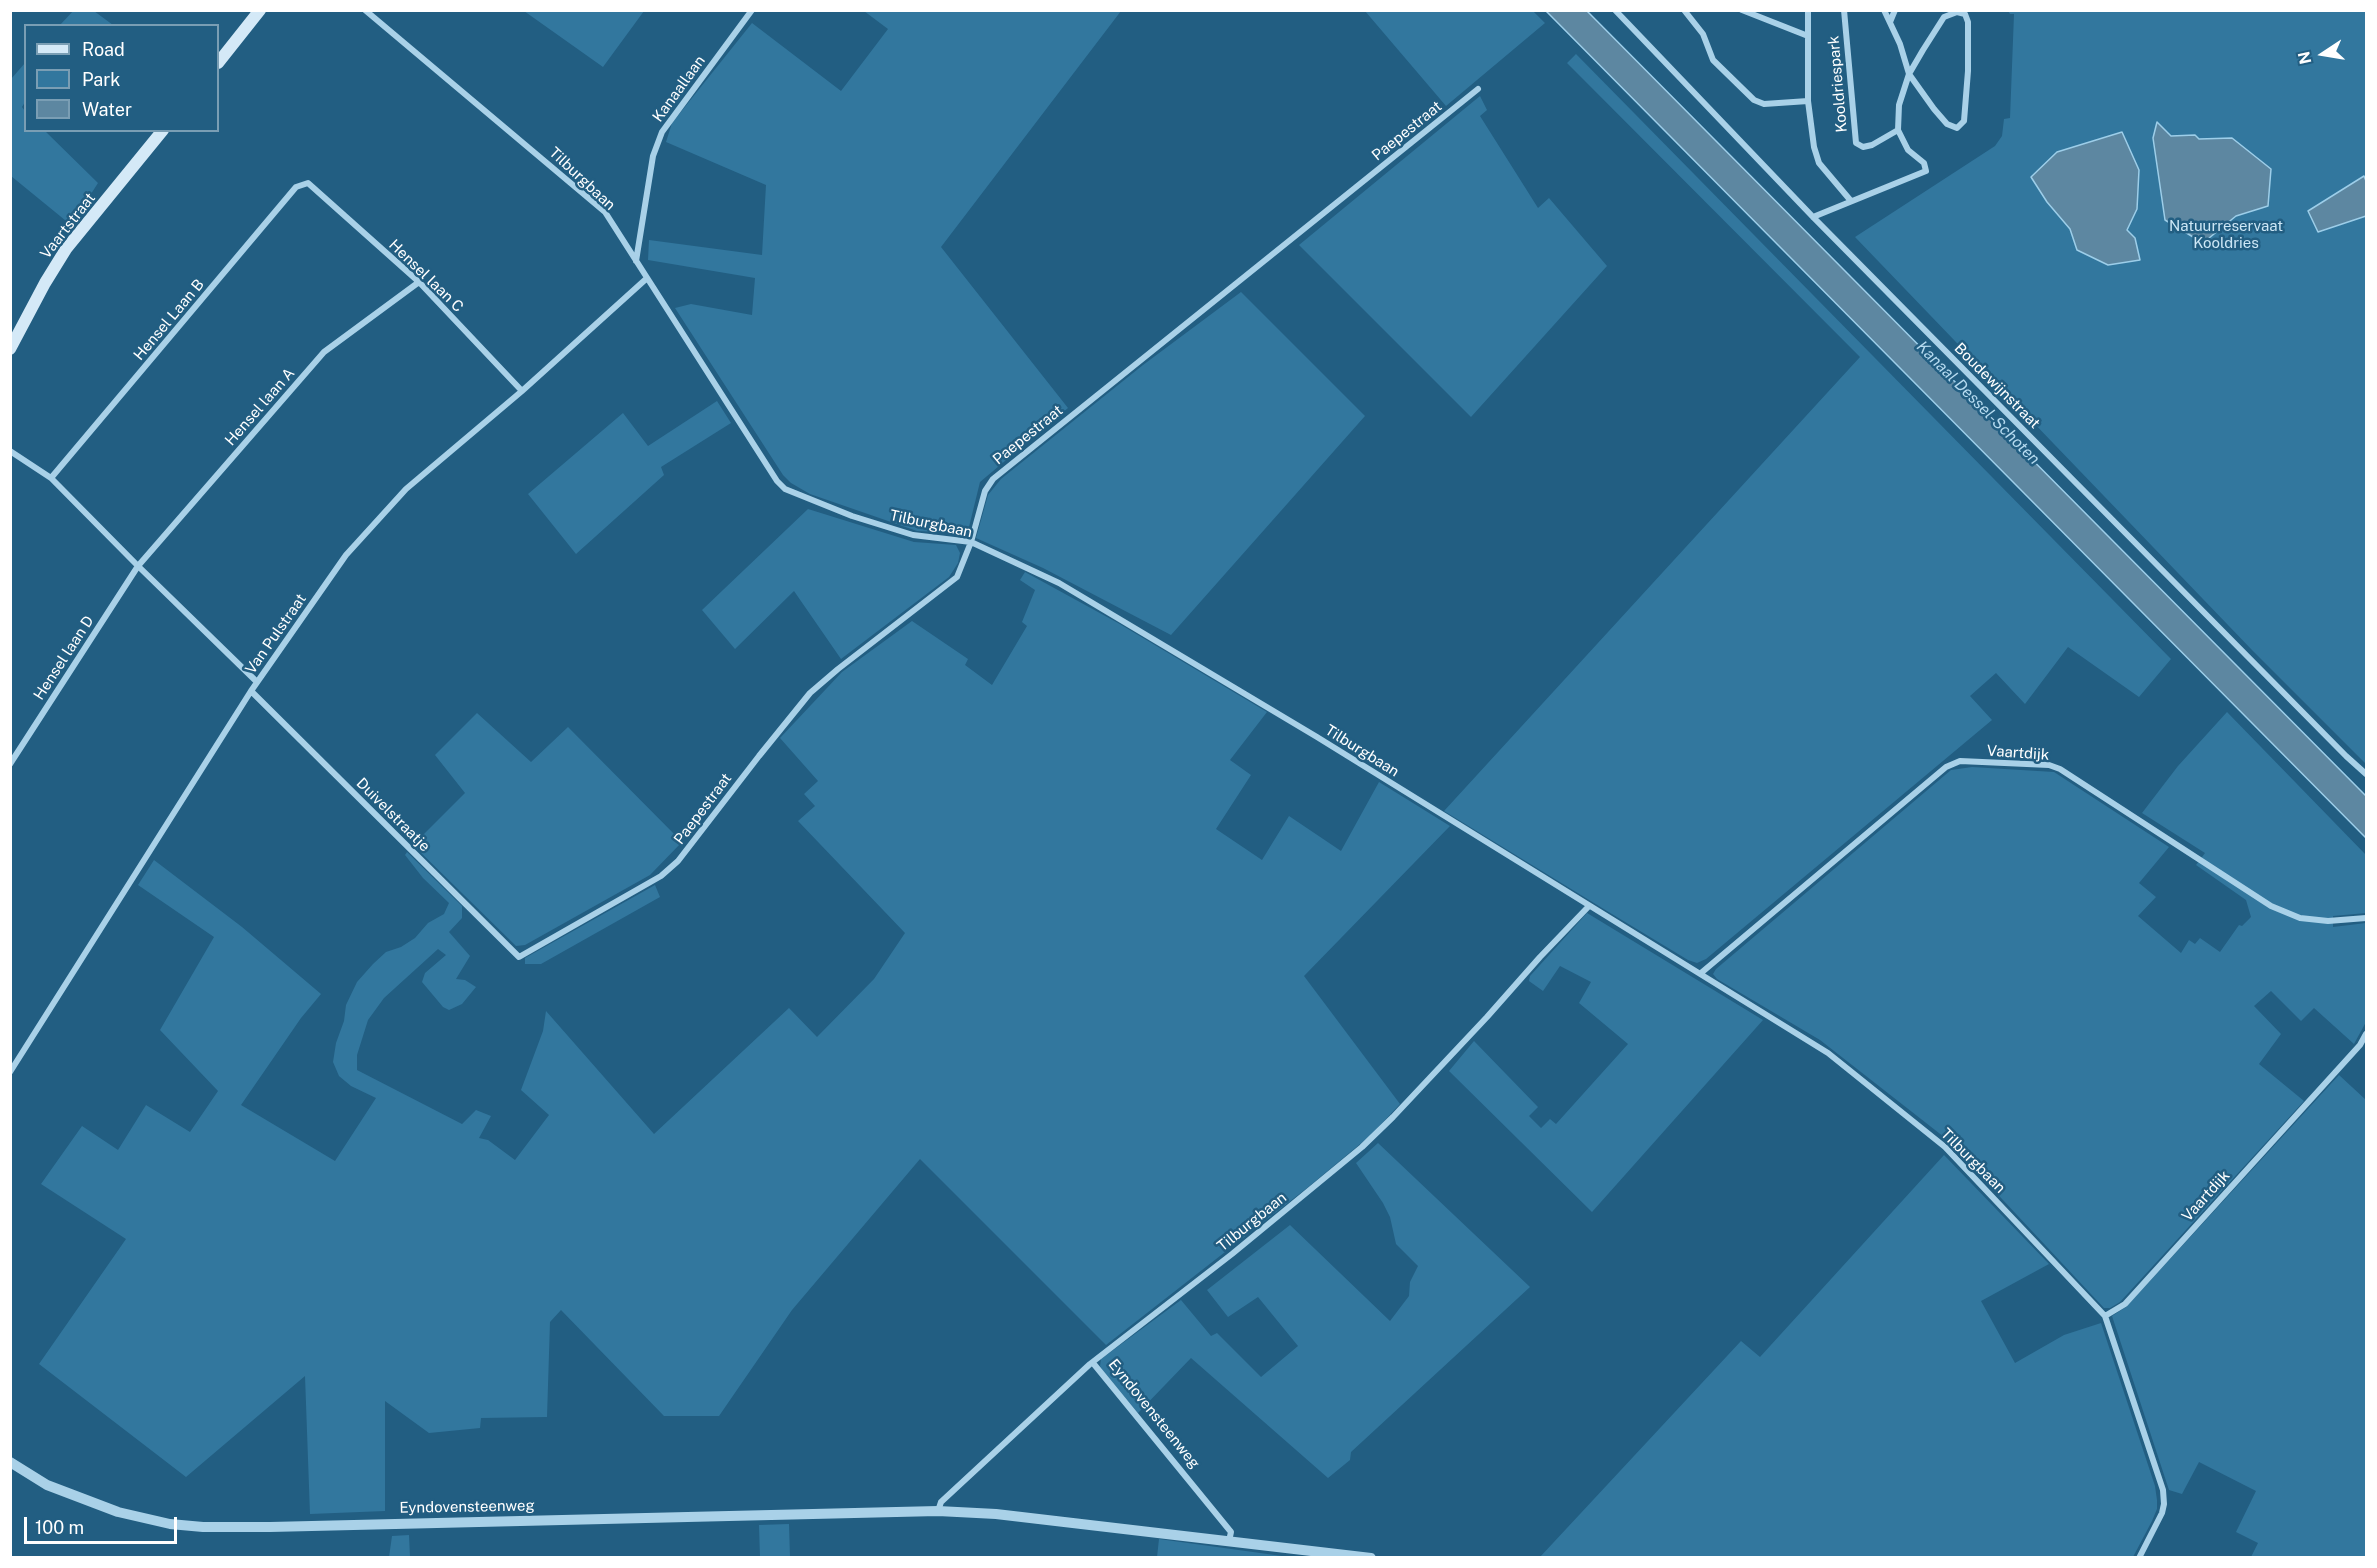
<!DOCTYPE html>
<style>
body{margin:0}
#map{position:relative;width:2377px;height:1568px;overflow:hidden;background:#225e82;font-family:"Public Sans",sans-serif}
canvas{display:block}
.frame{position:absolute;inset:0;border:12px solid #fff;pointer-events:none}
.legend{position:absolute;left:24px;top:24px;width:195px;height:108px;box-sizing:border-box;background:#225e82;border:2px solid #7a9eb4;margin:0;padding:8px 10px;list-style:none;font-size:18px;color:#fff}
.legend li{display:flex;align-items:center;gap:12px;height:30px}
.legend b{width:30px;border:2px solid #7a9eb4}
.north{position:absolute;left:2293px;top:24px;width:60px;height:60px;-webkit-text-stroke:4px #225e82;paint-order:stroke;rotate:258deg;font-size:16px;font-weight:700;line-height:24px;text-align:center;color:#fff}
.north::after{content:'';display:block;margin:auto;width:21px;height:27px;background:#fff;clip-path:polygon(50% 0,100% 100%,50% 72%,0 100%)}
.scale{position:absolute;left:24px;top:1517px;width:153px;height:27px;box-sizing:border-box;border:3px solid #fff;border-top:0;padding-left:8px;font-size:18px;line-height:21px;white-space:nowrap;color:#fff;-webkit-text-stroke:4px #225e82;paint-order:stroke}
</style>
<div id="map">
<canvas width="2377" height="1568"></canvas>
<div class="frame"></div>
<ul class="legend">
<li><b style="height:8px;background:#d4e9f7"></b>Road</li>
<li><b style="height:16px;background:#32779e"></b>Park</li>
<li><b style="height:16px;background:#5d87a1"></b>Water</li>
</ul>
<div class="north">N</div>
<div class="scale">100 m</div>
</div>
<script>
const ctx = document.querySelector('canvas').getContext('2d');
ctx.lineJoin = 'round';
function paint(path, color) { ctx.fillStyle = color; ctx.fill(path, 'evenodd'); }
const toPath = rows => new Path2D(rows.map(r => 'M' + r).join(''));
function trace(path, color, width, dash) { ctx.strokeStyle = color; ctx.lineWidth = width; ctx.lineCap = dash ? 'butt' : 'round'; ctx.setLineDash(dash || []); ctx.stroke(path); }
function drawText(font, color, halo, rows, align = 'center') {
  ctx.font = font + ' "Public Sans",sans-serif'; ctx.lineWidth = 5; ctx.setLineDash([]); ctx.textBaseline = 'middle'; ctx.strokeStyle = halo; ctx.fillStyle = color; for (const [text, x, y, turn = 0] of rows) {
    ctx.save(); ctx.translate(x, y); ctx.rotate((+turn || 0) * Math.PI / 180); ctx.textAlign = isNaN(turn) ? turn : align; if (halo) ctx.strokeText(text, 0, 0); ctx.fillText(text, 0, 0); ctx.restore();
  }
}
const green = toPath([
 [74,10,94,11,113,25,60,25],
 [524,11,644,11,603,67],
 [864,11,1121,11,941,247,1068,408,980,482,968,531,959,533,917,531,810,494,791,483,783,475,675,308,691,304,752,315,755,278,648,260,649,240,762,255,766,185,666,142,672,123,752,23,841,91,888,29],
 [1365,11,1533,11,1545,23,1446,106],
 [2008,11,2366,11,2366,764,2252,650,1855,237,1995,146,2002,136,2004,119,2010,118,2014,14,2010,14],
 [1576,54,2171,659,2139,697,2068,647,2025,704,1996,673,1970,696,1992,720,1706,959,1697,963,1688,960,1607,911,1444,811,1860,357,1567,63],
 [25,63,25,102,22,107,25,111,26,130,45,131,98,183,71,225,11,176,11,79],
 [1480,96,1487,110,1480,116,1538,208,1549,198,1607,266,1471,417,1299,245],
 [1241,292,1365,416,1171,635,1043,568,976,538,988,495,1001,479,1143,365],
 [717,401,731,423,661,467,664,475,576,554,528,494,623,413,648,446],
 [808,509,914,542,956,545,960,553,958,563,949,577,841,659,794,591,735,649,702,610],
 [1025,572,1118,623,1267,712,1230,760,1251,775,1216,829,1262,860,1289,816,1341,851,1379,782,1450,826,1304,976,1400,1104,1371,1135,1307,1188,1106,1345,920,1159,792,1310,719,1416,664,1416,561,1310,550,1322,547,1417,481,1418,480,1428,429,1433,385,1401,385,1511,310,1514,305,1376,186,1477,39,1364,126,1239,41,1184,82,1126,118,1150,146,1105,190,1132,218,1091,160,1030,214,937,138,885,154,860,242,927,321,994,301,1018,241,1105,335,1161,376,1098,351,1086,339,1076,333,1062,336,1043,344,1021,346,1005,357,982,373,964,386,952,401,947,415,938,428,923,444,914,449,903,423,878,405,855,407,852,462,906,462,918,449,932,470,956,456,979,465,980,476,987,462,1004,449,1010,443,1007,422,982,425,973,446,955,438,949,384,998,368,1020,357,1055,357,1070,462,1124,476,1110,491,1116,479,1138,488,1140,515,1160,549,1115,521,1090,543,1031,546,1011,654,1134,789,1008,817,1037,874,979,905,933,798,821,815,806,804,794,818,781,780,738,842,672,912,621,968,659,965,665,992,685,1027,626,1022,622,1035,590,1020,580],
 [2227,712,2366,855,2366,913,2333,916,2333,927,2366,923,2366,1022,2354,1044,2314,1008,2301,1021,2271,991,2254,1006,2281,1034,2259,1064,2304,1101,2120,1302,2110,1308,2104,1308,1944,1137,1820,1040,1717,979,1713,974,1716,969,1951,770,1972,767,2054,772,2169,847,2139,883,2156,897,2138,916,2181,953,2189,940,2195,944,2200,938,2220,952,2239,925,2242,926,2251,917,2246,900,2196,865,2205,853,2142,813,2178,766],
 [477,713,531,762,568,727,682,842,650,875,525,945,516,946,413,845,465,793,435,755],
 [655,885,660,897,541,964,525,964,525,958],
 [1587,913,1763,1020,1592,1212,1449,1071,1474,1041,1538,1107,1529,1116,1541,1128,1550,1119,1556,1124,1628,1044,1579,1003,1591,982,1560,966,1543,991,1529,981,1530,976],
 [2339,1075,2366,1100,2366,1557,2251,1557,2258,1543,2236,1532,2256,1491,2199,1462,2182,1494,2169,1490,2112,1316,2126,1307],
 [1378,1143,1530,1287,1351,1452,1350,1460,1328,1478,1191,1358,1138,1413,1103,1371,1100,1366,1101,1359,1181,1300,1211,1336,1217,1333,1261,1377,1298,1346,1258,1297,1228,1317,1207,1290,1290,1225,1390,1321,1409,1296,1410,1282,1418,1266,1396,1244,1390,1217,1383,1203,1356,1163],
 [1944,1155,2049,1264,1981,1301,2015,1363,2064,1335,2101,1323,2155,1486,2157,1500,2157,1509,2152,1521,2133,1557,1540,1557,1741,1341,1760,1357],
 [789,1524,790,1557,760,1557,759,1525],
 [409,1535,410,1557,389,1557,392,1536],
 [1159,1539,1289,1557,1157,1557]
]);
const water = toPath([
 [1546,11,1587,11,2366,796,2366,838,1546,11],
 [2157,122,2171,136,2195,135,2199,139,2232,138,2271,169,2268,206,2236,216,2203,243,2165,220,2153,138,2157,122],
 [2122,132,2139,170,2137,209,2127,230,2135,238,2140,260,2108,265,2077,250,2070,229,2047,202,2031,177,2057,152,2122,132],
 [2364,176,2366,181,2366,216,2318,232,2308,211,2364,176]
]);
const minor = toPath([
 [365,10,605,212,777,481,785,489,852,516,913,535,971,542,1059,583,1317,737,1828,1053,1945,1147,2105,1316,2163,1490,2164,1504,2162,1513,2139,1558],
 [1615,10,1813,217,2346,756,2366,774],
 [1684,10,1703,34,1713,60,1754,100,1764,104,1808,101,1814,147,1819,163,1851,201],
 [1742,10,1808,36],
 [1844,10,1856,143,1863,147,1872,145,1898,130],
 [1890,22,1895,10],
 [1808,101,1808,10],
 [1813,217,1926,171,1924,163,1908,150,1898,130,1899,105,1909,74,1923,50,1944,17,1957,12,1965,14,1968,22,1968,71,1964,121,1957,128,1947,124,1934,109,1909,74,1900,44,1884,10],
 [636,261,653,156,662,132,752,10],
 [10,451,51,478,138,566,257,682],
 [51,478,296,187,308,183,419,282,522,391],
 [251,691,519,957,661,876,678,861,759,756,810,693,838,669,957,577,971,542,985,491,993,479,1478,89],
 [10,764,138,566,324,352,419,282],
 [1701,973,1946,767,1960,761,2049,765,2060,769,2271,906,2300,918,2328,921,2366,918],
 [10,1072,251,691,346,555,406,489,522,391,646,279],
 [2105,1316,2125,1304,2360,1045,2366,1034],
 [1093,1363,1231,1532,1229,1541],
 [938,1511,941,1502,1090,1364,1232,1254,1362,1147,1393,1117,1487,1017,1540,957,1589,906]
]);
const tertiary = toPath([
 [10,1462,47,1485,118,1512,170,1524,203,1527,270,1527,938,1511,996,1514,1371,1558]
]);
const secondary = toPath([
 [218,63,260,10],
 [10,349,45,283,66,249,163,130]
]);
const streetNames = [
 ["Kooldriespark",1838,84,-95],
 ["Kanaallaan",679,89,-54],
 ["Paepestraat",1407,131,-39],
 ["Tilburgbaan",582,179,43],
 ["Vaartstraat",68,226,-52],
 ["Hensel laan C",426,276,44],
 ["Hensel Laan B",169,320,-50],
 ["Boudewijnstraat",1997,386,45],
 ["Hensel laan A",260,407,-49],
 ["Paepestraat",1028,435,-39],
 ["Tilburgbaan",931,524,12],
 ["Van Pulstraat",276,634,-55],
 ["Hensel laan D",64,658,-57],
 ["Tilburgbaan",1362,751,32],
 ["Vaartdijk",2018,753,4],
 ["Paepestraat",703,809,-53],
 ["Duivelstraatje",393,815,45],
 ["Tilburgbaan",1973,1161,45],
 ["Vaartdijk",2206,1196,-48],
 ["Tilburgbaan",1252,1222,-39],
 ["Eyndovensteenweg",1154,1414,51],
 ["Eyndovensteenweg",467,1507,-1]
];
const parkNames = [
 ["Natuurreservaat",2226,226],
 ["Kooldries",2226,243]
];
const waterNames = [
 ["Kanaal Dessel-Schoten",1978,403,45]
];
paint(green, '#32779e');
paint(water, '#5d87a1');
trace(water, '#9dcee9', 1.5);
trace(minor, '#a9d1e8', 6);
trace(tertiary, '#a9d1e8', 10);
trace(secondary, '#d4e9f7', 12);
drawText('15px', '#fff', '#225e82', streetNames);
drawText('15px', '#cde7f6', '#225e82', parkNames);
drawText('italic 16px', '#b5daef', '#225e82', waterNames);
</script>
